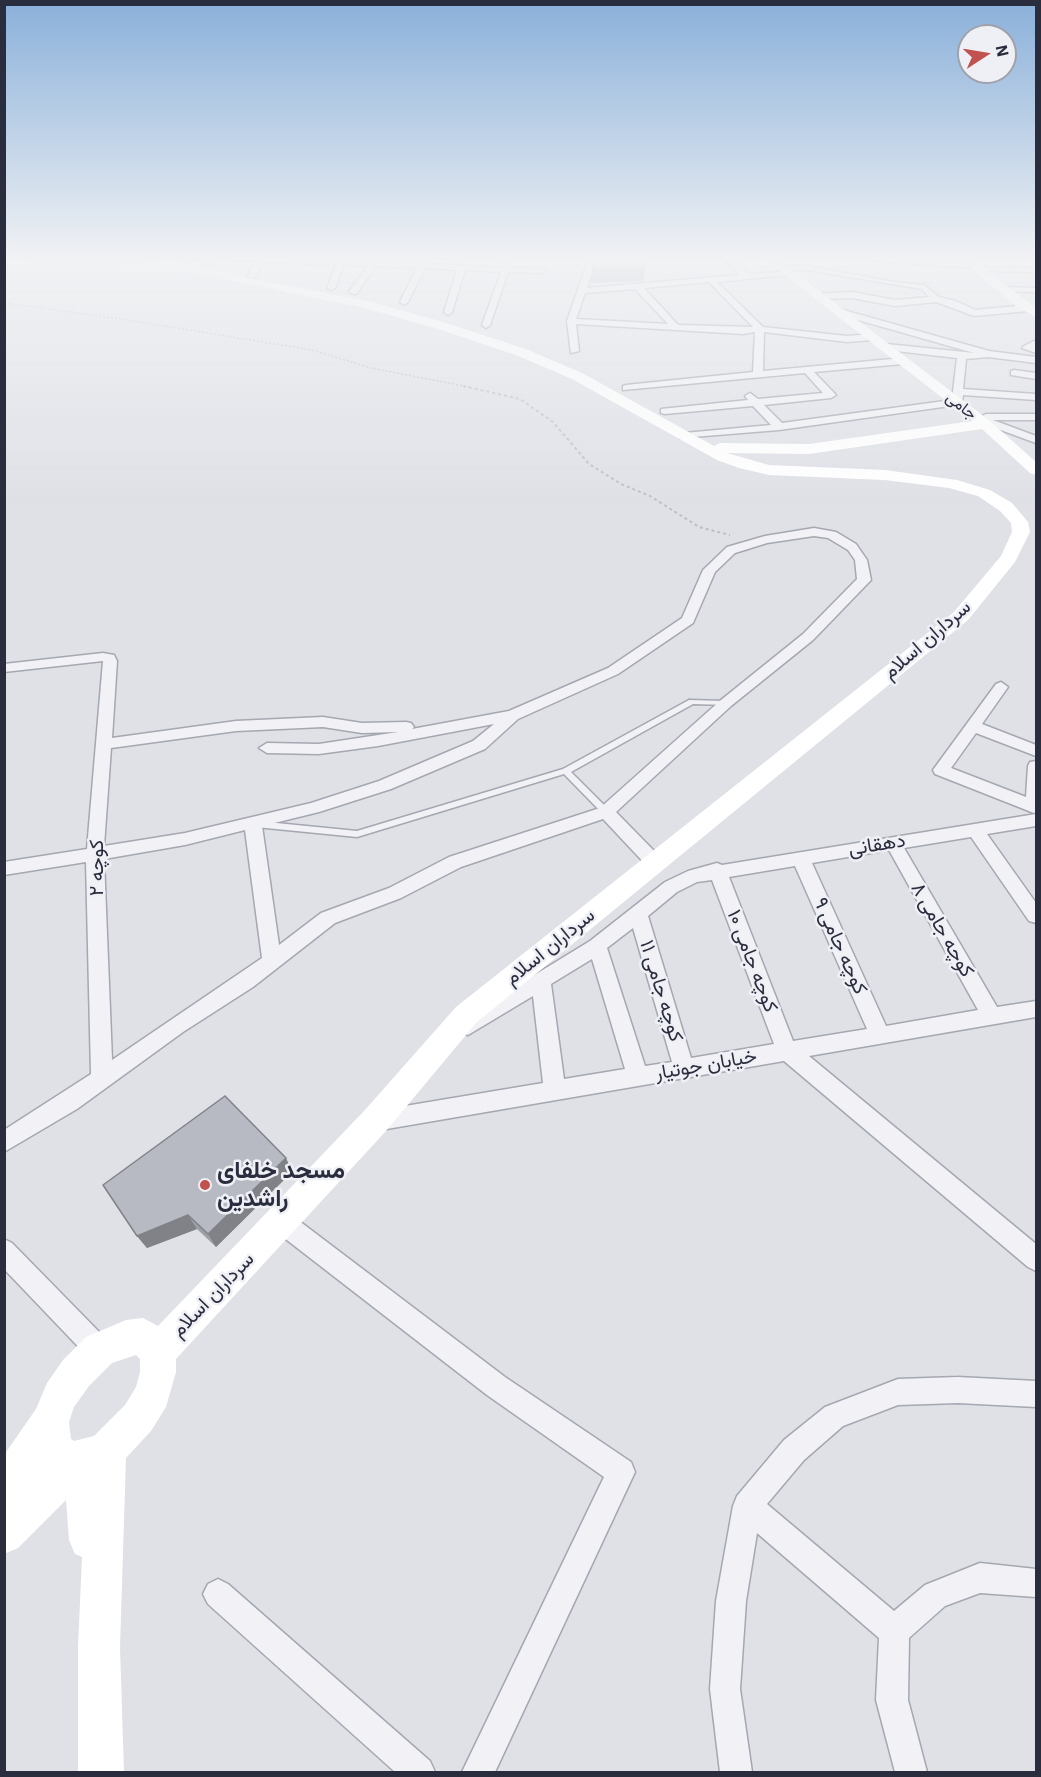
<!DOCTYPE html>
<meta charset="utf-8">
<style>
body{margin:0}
#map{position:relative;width:1041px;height:1777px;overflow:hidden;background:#dfe1e7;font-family:"IBM Plex Sans",sans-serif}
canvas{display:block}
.frame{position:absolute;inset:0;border:6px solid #2a2d3d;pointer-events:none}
.north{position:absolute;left:957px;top:24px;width:60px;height:60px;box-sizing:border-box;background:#eff0f5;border:2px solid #a0a2ab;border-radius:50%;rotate:78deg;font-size:16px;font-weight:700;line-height:24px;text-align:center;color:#2a2d3d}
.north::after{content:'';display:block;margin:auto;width:21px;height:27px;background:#c15250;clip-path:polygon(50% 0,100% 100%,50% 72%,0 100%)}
</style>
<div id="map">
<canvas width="1041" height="1777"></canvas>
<div class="frame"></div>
<div class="north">N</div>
</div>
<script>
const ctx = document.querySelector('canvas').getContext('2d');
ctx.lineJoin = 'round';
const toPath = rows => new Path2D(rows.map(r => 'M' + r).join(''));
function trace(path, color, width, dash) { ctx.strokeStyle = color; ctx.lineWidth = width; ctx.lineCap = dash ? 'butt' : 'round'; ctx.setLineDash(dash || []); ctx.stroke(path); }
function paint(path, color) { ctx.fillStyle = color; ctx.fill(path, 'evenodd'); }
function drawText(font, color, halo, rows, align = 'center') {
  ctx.font = font + ' "IBM Plex Sans",Vazirmatn,sans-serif'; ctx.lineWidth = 5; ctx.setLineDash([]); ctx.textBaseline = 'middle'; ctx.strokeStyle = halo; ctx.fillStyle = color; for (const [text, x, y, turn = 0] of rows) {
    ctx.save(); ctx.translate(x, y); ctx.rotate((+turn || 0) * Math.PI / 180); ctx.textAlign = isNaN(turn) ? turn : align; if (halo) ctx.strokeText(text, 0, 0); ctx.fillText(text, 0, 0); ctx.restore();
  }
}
const pathFar1 = toPath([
 [4,303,134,321,312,350,371,368,469,387]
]);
const path = toPath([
 [463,386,520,399,553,422,589,464,621,484,650,496,699,527,730,535]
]);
const lane = toPath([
 [689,700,726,701,730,703,726,705,693,704,571,772,609,810,610,812,609,814,606,815,603,814,564,774,357,837,256,827,252,824,256,821,357,831,563,769,689,700]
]);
const street = toPath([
 [94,258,130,258,126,260,98,260,94,258],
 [211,258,219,258,212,265,206,265,205,263,211,258],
 [229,258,339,260,341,258,349,258,347,260,419,263,422,258,430,258,427,264,502,267,506,258,512,258,510,267,541,269,545,271,541,273,508,272,490,325,486,328,482,325,501,272,465,270,452,312,448,315,444,312,457,270,425,268,408,302,404,305,400,302,417,268,376,266,356,294,353,294,349,292,368,266,344,265,335,288,331,290,327,288,336,265,264,262,254,278,251,278,247,276,256,261,233,260,229,258],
 [589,258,597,258,587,288,739,275,722,258,730,258,748,274,792,271,792,275,789,275,717,282,763,327,847,336,872,334,877,337,872,340,847,342,764,332,763,371,903,358,908,361,903,364,814,372,836,395,831,398,764,405,782,423,952,400,957,358,887,350,882,347,887,344,974,353,837,314,836,312,840,309,989,351,1036,357,1036,363,988,357,966,359,963,389,1036,394,1036,400,963,395,962,402,957,405,779,430,680,438,679,436,684,433,771,425,753,406,665,414,661,413,661,409,748,400,745,396,750,393,758,399,823,393,805,373,623,390,623,386,626,385,753,372,755,332,743,334,576,324,579,351,571,353,567,321,589,258],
 [709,282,753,327,678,325,644,288,709,282],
 [635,289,668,324,576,319,585,293,635,289],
 [869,258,974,264,977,267,1036,268,1036,272,979,271,976,268,872,261,869,258],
 [783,266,807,266,894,282,924,285,939,297,956,301,975,310,1028,305,1032,308,1028,311,974,316,936,302,895,306,852,298,819,299,815,296,816,294,852,292,895,300,929,297,922,289,807,270,780,270,779,268,783,266],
 [1002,287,1036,288,1036,292,999,291,998,289,1002,287],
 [1036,340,1036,353,1022,348,1024,346,1036,340],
 [1014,370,1036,373,1036,379,1011,375,1011,371,1014,370],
 [975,414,982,416,986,414,1036,414,1036,420,993,420,1036,436,1036,443,971,419,970,417,975,414],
 [814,528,836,532,856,544,867,560,871,580,813,640,731,706,616,812,661,858,664,863,661,868,655,869,649,868,603,819,461,867,401,898,335,923,253,987,183,1032,77,1109,4,1152,4,1130,91,1074,86,862,4,875,4,862,87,849,103,661,4,672,4,664,103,653,114,655,117,661,112,738,236,721,323,717,362,723,406,722,411,723,414,727,412,729,509,711,608,668,682,618,703,570,727,547,765,536,814,528],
 [814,536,828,538,848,550,855,560,857,579,803,634,721,700,600,808,449,857,389,888,321,913,279,945,262,826,319,812,391,789,485,749,518,719,618,674,693,623,715,572,735,553,767,543,814,536],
 [494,724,473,741,379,781,311,803,185,833,104,846,111,748,236,731,323,727,362,733,398,732,319,744,267,743,259,748,267,753,319,754,378,746,494,724],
 [245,830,262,958,112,1060,104,859,185,845,245,830],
 [1001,682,1008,687,982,724,1036,745,1036,756,976,733,951,768,1026,797,1028,766,1030,762,1036,761,1036,812,1034,813,935,774,933,770,996,684,1001,682],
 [1036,814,1036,826,987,834,1036,903,1036,923,1029,921,971,837,904,848,997,1007,1036,1001,1036,1017,809,1056,1036,1244,1036,1271,1028,1267,784,1061,375,1131,367,1128,364,1121,367,1114,375,1111,543,1083,533,996,468,1035,461,1032,458,1026,461,1020,590,941,665,882,688,871,717,863,722,865,1036,814],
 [889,850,978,1010,886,1026,812,863,889,850],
 [795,866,867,1029,793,1041,729,877,795,866],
 [712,880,774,1044,691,1058,648,916,677,892,697,882,712,880],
 [633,928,672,1062,645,1066,607,948,633,928],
 [592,959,625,1069,564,1079,551,984,592,959],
 [282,1211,290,1214,505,1377,631,1462,635,1472,495,1772,462,1772,604,1477,487,1395,274,1230,270,1222,274,1214,282,1211],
 [4,1239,12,1243,108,1341,112,1350,108,1359,99,1363,90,1359,4,1269,4,1239],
 [958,1377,1036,1381,1036,1407,958,1403,898,1405,843,1426,804,1460,767,1504,894,1611,925,1585,980,1563,1036,1569,1036,1597,980,1593,945,1606,909,1638,908,1700,927,1772,895,1772,876,1700,879,1638,757,1533,746,1601,740,1689,752,1772,720,1772,710,1689,716,1601,733,1506,737,1496,784,1440,825,1407,898,1379,958,1377],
 [218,1579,228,1584,430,1761,435,1772,395,1772,208,1604,203,1594,208,1584,218,1579]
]);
const secondary = toPath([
 [4,258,56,258,194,267,371,302,443,322,526,349,582,373,714,446,720,443,809,444,972,421,763,258,776,258,990,421,1036,462,1036,475,1030,473,982,429,809,454,727,453,769,465,885,470,957,480,990,490,1012,503,1028,522,1030,532,1015,562,968,620,476,1023,386,1131,176,1359,176,1372,166,1407,151,1431,126,1458,120,1647,124,1772,78,1772,78,1647,82,1557,75,1554,69,1540,66,1500,18,1548,4,1554,4,1455,36,1409,47,1383,63,1360,86,1337,126,1320,143,1318,158,1326,364,1111,456,1007,954,612,1001,556,1012,532,1011,523,1000,511,978,496,949,488,885,480,769,475,739,468,717,460,572,379,516,355,435,328,365,308,194,273,10,261,4,258],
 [136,1355,140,1359,140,1372,136,1387,125,1405,94,1436,74,1441,71,1439,69,1422,74,1407,89,1386,112,1363,136,1355],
 [959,258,970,258,1036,308,1036,317,1017,307,959,258]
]);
const wall = toPath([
 [151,258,209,258,203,262],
 [646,258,644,281,591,283,592,270],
 [286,1158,292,1172,216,1247,197,1229,147,1248,137,1236]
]);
const shadedWall = toPath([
 [202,258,209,258,203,262],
 [286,1158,292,1172,216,1247,208,1234],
 [188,1215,197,1229,147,1248,137,1236]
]);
const building = toPath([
 [596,258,646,258,645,268,592,270,596,258],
 [225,1096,286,1158,208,1234,188,1215,137,1236,103,1185,225,1096]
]);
const markers = [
 [205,1185,6,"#c15250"]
];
const farStreetnames = [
 ["جامی",961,406,38]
];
const streetNames = [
 ["سرداران اسلام",927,640,-41],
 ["دهقانی",877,845,-9],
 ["کوچه ۲",97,868,-90],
 ["کوچه جامی ۸",942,930,60],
 ["کوچه جامی ۹",840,946,66],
 ["سرداران اسلام",550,947,-39],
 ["کوچه جامی ۱۰",752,961,69],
 ["کوچه جامی ۱۱",661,991,73],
 ["خیابان جوتیار",706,1065,-10],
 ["سرداران اسلام",213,1295,-46]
];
const nearPoinames = [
 ["مسجد خلفای",217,1171],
 ["راشدین",217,1199]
];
trace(lane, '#a5a7b1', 3);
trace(street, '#a5a7b1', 3);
trace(pathFar1, '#bebfc6', 1.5, [2, 2]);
trace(path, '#bebfc6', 2, [3, 3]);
paint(lane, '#f2f2f6');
paint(street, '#f2f2f6');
paint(secondary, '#fff');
paint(wall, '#9da0a8');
paint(shadedWall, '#808288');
paint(building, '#b7bac3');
trace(building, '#808288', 1.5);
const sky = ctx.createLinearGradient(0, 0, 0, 506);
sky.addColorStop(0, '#8ab0da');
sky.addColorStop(0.51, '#f1f2f4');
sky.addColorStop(1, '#f1f2f400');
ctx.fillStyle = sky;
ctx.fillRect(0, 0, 1041, 506);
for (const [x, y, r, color] of markers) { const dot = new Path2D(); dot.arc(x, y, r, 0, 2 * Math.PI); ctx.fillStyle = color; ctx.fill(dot); trace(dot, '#eff0f5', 2); }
drawText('16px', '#2a2d3d', '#eff0f5', farStreetnames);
drawText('20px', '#2a2d3d', '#eff0f5', streetNames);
drawText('bold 24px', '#2a2d3d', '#eff0f5', nearPoinames, 'left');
</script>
